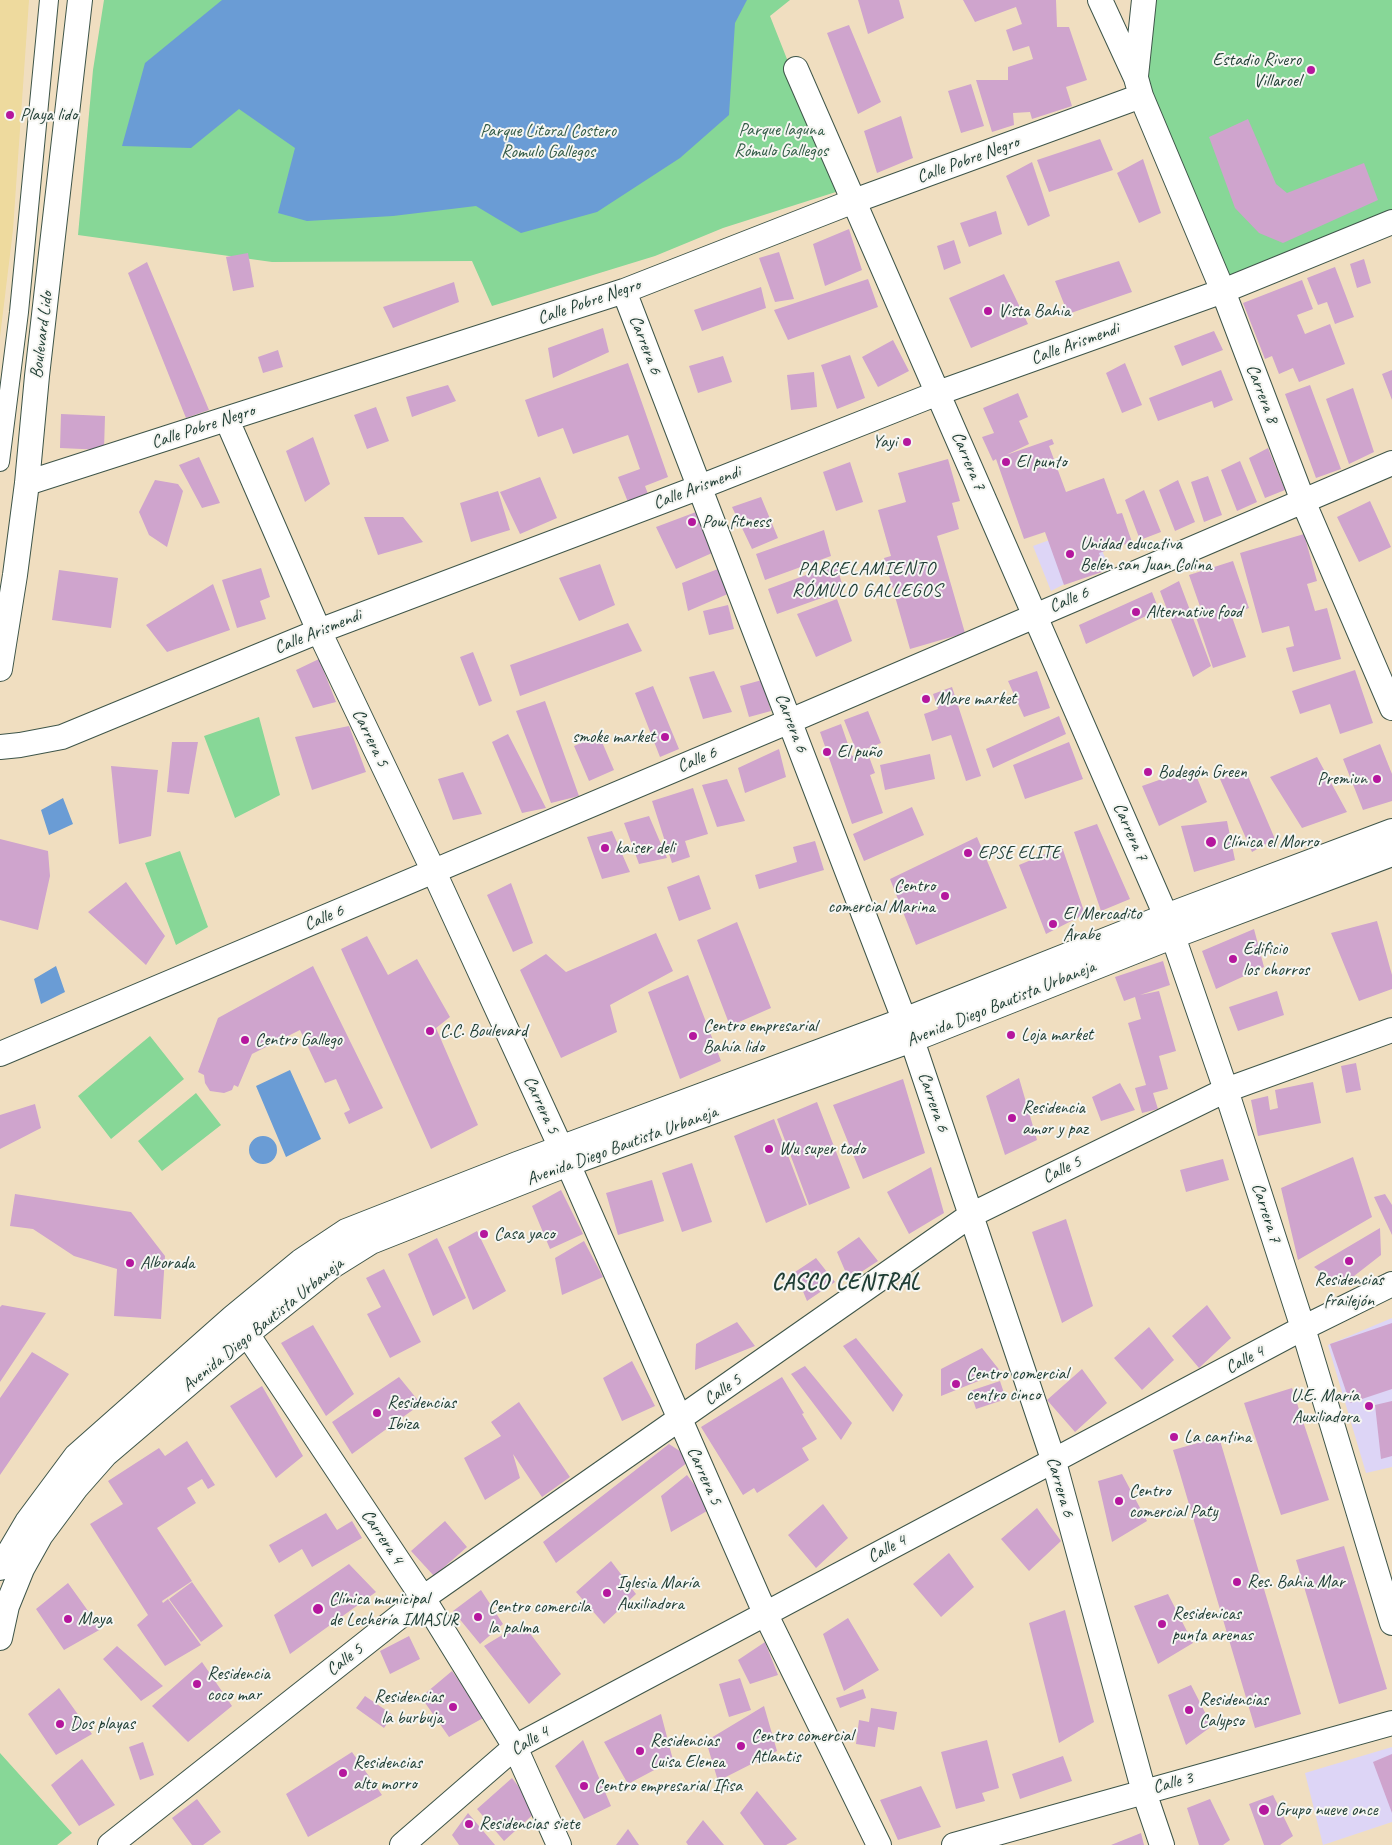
<!DOCTYPE html>
<meta charset="utf-8">
<style>
body{margin:0}
canvas{display:block;background:#f0dec0}
</style>
<canvas width="1392" height="1845"></canvas>
<script>
const ctx = document.querySelector('canvas').getContext('2d');
ctx.lineJoin = 'round';
function paint(path, color) { ctx.fillStyle = color; ctx.fill(path, 'evenodd'); }
const toPath = rows => new Path2D(rows.map(r => 'M' + r).join(''));
function trace(path, color, width, dash) { ctx.strokeStyle = color; ctx.lineWidth = width; ctx.lineCap = dash ? 'butt' : 'round'; ctx.setLineDash(dash || []); ctx.stroke(path); }
function drawText(font, color, halo, rows, align = 'center') {
  ctx.font = font + ' Caveat,sans-serif'; ctx.lineWidth = 4; ctx.setLineDash([]); ctx.textBaseline = 'middle'; ctx.strokeStyle = halo; ctx.fillStyle = color; for (const [text, x, y, turn = 0] of rows) {
    ctx.save(); ctx.translate(x, y); ctx.rotate((+turn || 0) * Math.PI / 180); ctx.textAlign = isNaN(turn) ? turn : align; if (halo) ctx.strokeText(text, 0, 0); ctx.fillText(text, 0, 0); ctx.restore();
  }
}
const built = toPath([
 [1091,525,1107,562,1051,591,1033,546],
 [1392,1318,1392,1467,1366,1473,1328,1345],
 [1392,1747,1392,1822,1323,1845,1305,1773]
]);
const green = toPath([
 [104,0,790,0,770,16,839,191,723,228,655,256,492,306,472,261,272,262,78,235,93,70],
 [1144,0,1392,0,1392,224,1223,291,1136,78],
 [259,717,280,795,235,818,204,736],
 [180,851,208,927,176,945,145,863],
 [150,1036,184,1079,111,1139,78,1096],
 [196,1093,221,1125,162,1171,138,1141],
 [0,1753,72,1833,57,1845,0,1845]
]);
const sand = toPath([
 [0,0,29,0,13,230,0,337]
]);
const water = toPath([
 [222,0,747,0,735,23,729,115,680,158,597,212,521,233,476,206,393,216,307,221,278,213,295,148,239,109,191,148,122,146,145,63],
 [63,798,73,824,49,835,41,810],
 [56,966,65,992,41,1004,34,979],
 [290,1070,321,1139,286,1157,256,1086],
 '249 1150a14 14 0 1 1 28 0a14 14 0 1 1-28 0Z'
]);
const building = toPath([
 [858,0,899,0,904,18,868,34],
 [963,0,1056,0,1057,27,1069,27,1087,80,1066,87,1072,106,1032,119,1030,112,1013,113,1014,125,992,132,976,80,1008,80,1008,67,1033,59,1029,46,1013,51,1006,30,1022,24,1016,7,975,22],
 [849,25,881,102,858,114,827,33],
 [971,84,984,126,961,133,948,91],
 [901,116,913,158,877,173,864,131],
 [1248,119,1276,184,1287,193,1364,163,1378,200,1283,243,1259,233,1235,208,1209,137],
 [1100,139,1113,170,1049,192,1037,160],
 [1143,159,1161,213,1139,223,1117,173],
 [1032,162,1050,216,1028,226,1006,176],
 [996,211,1002,234,969,247,960,223],
 [849,229,862,270,825,286,813,244],
 [954,240,961,263,944,270,937,246],
 [779,252,794,299,775,302,759,258],
 [248,253,254,287,233,291,226,257],
 [1364,259,1371,283,1357,288,1350,264],
 [1119,261,1132,292,1068,314,1055,281],
 [147,262,209,410,186,418,128,273],
 [1335,267,1354,317,1335,324,1327,302,1318,305,1307,278],
 [1004,274,1028,324,971,348,949,298],
 [868,279,878,307,788,340,774,310],
 [1302,280,1313,309,1297,315,1305,334,1330,324,1345,364,1299,382,1293,368,1279,374,1272,356,1265,359,1243,303],
 [454,282,459,302,393,328,383,307],
 [761,287,766,308,702,331,694,310],
 [603,328,609,352,553,378,548,348],
 [1214,331,1223,350,1182,366,1174,346],
 [893,340,909,371,878,387,862,357],
 [278,350,283,367,263,373,258,357],
 [850,355,865,398,837,409,821,365],
 [723,356,732,382,698,393,689,366],
 [628,363,668,477,645,486,648,494,628,502,618,477,640,469,628,435,573,454,563,428,538,437,525,400],
 [1125,363,1142,405,1122,413,1106,373],
 [1221,370,1233,400,1214,408,1212,401,1158,421,1149,398],
 [1392,370,1392,400,1382,374],
 [814,372,817,407,791,410,787,375],
 [448,385,456,401,412,417,406,397],
 [1310,385,1341,469,1316,478,1285,394],
 [1353,388,1374,452,1349,464,1326,399],
 [1018,393,1028,417,1019,421,1029,444,1006,455,1052,439,1054,444,1049,446,1066,492,1104,478,1117,514,1122,513,1132,542,1099,553,1105,571,1064,585,1045,532,1024,539,996,459,993,461,982,437,994,433,983,408],
 [376,407,389,441,367,449,354,415],
 [61,414,105,416,104,450,60,448],
 [313,437,330,484,305,502,286,451],
 [1268,448,1285,490,1265,498,1249,458],
 [199,457,220,503,202,508,179,465],
 [948,459,960,501,952,503,959,529,937,536,965,633,910,649,884,558,891,556,878,510,906,502,898,473],
 [1240,461,1257,502,1237,511,1221,470],
 [850,462,863,502,836,511,823,472],
 [1208,476,1222,515,1204,522,1191,482],
 [540,477,557,518,520,534,500,492],
 [155,480,178,484,183,491,167,547,149,535,139,512],
 [1178,480,1195,522,1175,531,1159,490],
 [1144,490,1161,532,1140,540,1125,500],
 [498,491,510,530,471,542,460,503],
 [761,497,778,538,752,549,732,507],
 [1370,501,1391,547,1359,562,1337,517],
 [696,512,712,553,676,569,656,527],
 [364,517,403,517,423,542,378,555],
 [824,530,831,556,765,580,756,554],
 [1304,534,1317,581,1307,584,1315,611,1327,608,1341,659,1293,672,1286,648,1294,646,1289,626,1262,633,1240,553],
 [1233,561,1249,608,1231,614,1246,657,1213,668,1196,617,1203,615,1189,575],
 [600,564,615,605,579,621,559,578],
 [836,564,844,590,777,614,768,589],
 [723,567,730,593,688,611,682,583],
 [261,568,270,597,260,601,266,619,237,628,222,580],
 [59,570,118,578,111,628,52,620],
 [1179,581,1211,666,1193,677,1160,591],
 [213,584,230,630,167,652,146,625],
 [1152,592,1159,610,1086,644,1079,625],
 [837,599,852,641,816,657,797,614],
 [728,605,734,629,709,635,703,611],
 [628,623,642,651,520,696,510,665],
 [473,652,492,701,479,706,460,657],
 [319,659,336,702,313,708,296,670],
 [1355,670,1373,723,1340,734,1330,704,1300,714,1292,691],
 [714,671,732,712,703,719,689,677],
 [1037,671,1050,708,1024,717,1008,681],
 [762,680,771,711,749,717,740,686],
 [653,686,679,749,660,757,635,693],
 [952,687,981,776,966,781,951,735,932,741,924,714,938,709,933,694],
 [545,701,579,796,551,803,516,711],
 [868,711,881,743,857,753,844,720],
 [1059,716,1066,734,993,768,986,749],
 [841,724,852,756,867,751,875,773,870,775,883,813,852,824,820,732],
 [349,726,366,772,312,790,295,737],
 [508,734,546,808,522,813,492,742],
 [599,735,614,770,589,781,574,746],
 [172,742,198,742,189,794,167,792],
 [1069,742,1083,779,1025,799,1013,765],
 [1380,744,1392,774,1392,801,1363,810,1343,759],
 [779,749,786,777,745,793,738,768],
 [930,754,935,779,885,790,880,765],
 [1317,757,1347,812,1302,828,1270,777],
 [111,766,158,770,151,836,119,844],
 [1193,768,1207,802,1159,826,1142,786],
 [1245,769,1275,839,1252,852,1220,779],
 [463,772,482,814,453,820,438,779],
 [727,779,745,821,717,827,702,785],
 [693,788,708,834,685,841,690,857,672,863,652,801],
 [912,807,924,835,864,861,853,834],
 [649,816,667,858,639,864,624,823],
 [1227,821,1235,860,1194,872,1181,826],
 [1097,824,1130,899,1101,911,1074,832],
 [612,831,630,872,602,879,587,837],
 [977,837,1007,908,916,945,890,879],
 [0,839,48,851,50,876,38,930,0,920],
 [815,841,824,870,759,889,755,875,797,862,793,847],
 [1062,847,1085,914,1046,934,1019,865],
 [699,875,711,909,679,921,667,887],
 [126,882,165,936,146,965,88,912],
 [511,883,533,943,513,952,487,895],
 [1377,921,1392,975,1392,989,1359,1001,1331,933],
 [737,922,771,1008,730,1026,697,940],
 [1254,929,1264,967,1216,989,1202,951],
 [656,933,673,971,610,1005,617,1032,561,1058,520,970,546,954,566,972],
 [367,936,388,975,417,959,450,1017,436,1028,478,1125,431,1149,341,949],
 [1163,961,1170,985,1140,995,1159,991,1176,1051,1159,1056,1168,1089,1153,1093,1158,1109,1142,1113,1135,1088,1146,1085,1128,1023,1141,1019,1135,997,1124,1001,1115,977],
 [313,966,383,1108,349,1124,344,1113,350,1110,336,1079,325,1083,300,1030,252,1054,238,1087,234,1085,232,1090,224,1093,210,1091,205,1083,204,1075,198,1072,218,1018],
 [688,975,721,1061,680,1079,648,992],
 [1277,991,1284,1015,1238,1031,1229,1007],
 [1356,1063,1361,1090,1346,1093,1341,1066],
 [1019,1078,1037,1140,1005,1155,986,1096],
 [903,1079,925,1153,863,1179,833,1105],
 [1313,1082,1321,1123,1258,1136,1251,1100,1268,1096,1270,1110,1278,1108,1275,1090],
 [1120,1083,1135,1110,1101,1121,1092,1097],
 [817,1102,850,1188,809,1205,777,1119],
 [35,1104,41,1128,0,1149,0,1115],
 [774,1119,807,1205,766,1223,734,1136],
 [1353,1157,1372,1217,1298,1260,1281,1188],
 [1223,1159,1229,1180,1186,1192,1180,1170],
 [692,1163,712,1222,682,1232,662,1173],
 [931,1167,944,1213,909,1234,887,1192],
 [652,1180,664,1221,618,1235,606,1193],
 [561,1190,583,1234,550,1249,532,1206],
 [15,1194,131,1212,165,1256,161,1319,114,1316,117,1269,74,1256,33,1229,10,1226],
 [1385,1194,1392,1205,1392,1235,1374,1197],
 [1066,1219,1093,1306,1062,1323,1032,1232],
 [1380,1228,1381,1255,1340,1287,1314,1267],
 [477,1231,506,1291,473,1310,448,1247],
 [859,1237,878,1261,849,1280,837,1252],
 [437,1238,466,1298,433,1316,408,1254],
 [584,1241,603,1277,562,1295,555,1258],
 [816,1258,835,1282,807,1301,795,1272],
 [384,1269,421,1342,390,1358,367,1314,381,1307,366,1278],
 [2,1305,46,1313,0,1382,0,1307],
 [1207,1305,1231,1338,1199,1368,1172,1336],
 [737,1322,755,1346,695,1370,696,1344],
 [1392,1323,1392,1389,1350,1403,1330,1344],
 [313,1325,354,1394,326,1416,281,1343],
 [1149,1327,1174,1360,1142,1390,1114,1358],
 [856,1338,903,1395,893,1412,843,1346],
 [982,1348,1001,1372,941,1396,941,1369],
 [32,1352,69,1374,0,1475,0,1398],
 [632,1361,655,1406,622,1421,603,1378],
 [805,1366,852,1423,841,1440,791,1374],
 [1082,1369,1107,1403,1075,1432,1047,1400],
 [399,1377,421,1404,352,1454,332,1422],
 [782,1377,804,1413,802,1414,817,1439,802,1448,809,1460,757,1493,754,1488,743,1495,701,1427],
 [1000,1381,1006,1399,976,1409,970,1391],
 [262,1386,303,1456,276,1478,230,1406],
 [1292,1388,1329,1500,1281,1515,1244,1403],
 [1392,1401,1392,1456,1381,1459,1375,1405],
 [519,1402,570,1477,542,1497,513,1454,520,1478,485,1500,464,1458,501,1436,491,1422],
 [1219,1437,1301,1714,1255,1728,1173,1450],
 [187,1441,215,1485,208,1489,202,1479,187,1488,196,1503,157,1528,192,1581,162,1601,163,1603,168,1599,201,1645,165,1666,137,1625,148,1615,90,1524,123,1504,108,1481,159,1448,165,1456],
 [669,1444,692,1459,556,1563,543,1542],
 [1122,1474,1147,1521,1112,1542,1098,1481],
 [687,1475,712,1508,671,1532,661,1496],
 [823,1504,848,1538,816,1568,788,1535],
 [1037,1508,1061,1541,1029,1571,1001,1539],
 [326,1513,337,1530,352,1521,362,1538,312,1567,302,1549,279,1563,269,1545],
 [445,1521,467,1547,434,1576,411,1551],
 [1344,1546,1387,1689,1339,1704,1296,1560],
 [949,1553,974,1587,941,1617,913,1584],
 [611,1561,636,1594,604,1624,576,1592],
 [349,1564,376,1592,290,1654,274,1615],
 [192,1582,223,1626,201,1642,169,1599],
 [68,1583,101,1629,64,1650,36,1609],
 [481,1590,503,1624,480,1644,453,1611],
 [1168,1594,1193,1643,1158,1664,1134,1606],
 [1065,1610,1094,1722,1059,1743,1029,1623],
 [848,1618,879,1670,844,1691,823,1634],
 [522,1623,561,1674,529,1704,484,1646],
 [409,1636,420,1659,390,1674,380,1651],
 [765,1642,778,1675,750,1684,738,1660],
 [117,1646,163,1686,141,1701,103,1659],
 [202,1662,232,1706,188,1742,152,1706],
 [452,1671,485,1717,449,1737,421,1697],
 [740,1678,751,1710,729,1717,719,1684],
 [1191,1685,1212,1726,1186,1745,1168,1695],
 [59,1688,92,1734,56,1755,28,1714],
 [863,1689,866,1698,840,1708,836,1698],
 [365,1696,393,1715,384,1728,356,1708],
 [764,1706,777,1751,718,1781,706,1741],
 [871,1708,897,1712,894,1730,878,1727,875,1747,856,1744,859,1720,869,1722],
 [661,1714,673,1760,628,1784,604,1742],
 [583,1740,611,1806,584,1819,555,1766],
 [987,1740,999,1788,982,1793,985,1801,956,1809,941,1752],
 [143,1742,154,1775,140,1780,129,1747],
 [352,1752,382,1795,308,1837,286,1794],
 [1392,1754,1392,1813,1373,1762],
 [1063,1756,1072,1781,1020,1799,1012,1774],
 [82,1759,115,1805,79,1826,51,1785],
 [512,1778,537,1811,504,1841,477,1809],
 [921,1786,941,1827,898,1840,880,1800],
 [757,1791,797,1839,786,1845,764,1845,740,1813],
 [1273,1795,1293,1836,1280,1845,1264,1845,1249,1804],
 [197,1799,221,1832,203,1845,192,1845,172,1818],
 [1210,1799,1230,1840,1223,1845,1199,1845,1187,1808],
 [468,1813,495,1845,459,1845,452,1835],
 [703,1820,724,1845,688,1845,686,1842],
 [628,1829,639,1845,616,1845],
 [1141,1833,1144,1845,1111,1845]
]);
const pedestrian = toPath([
 [0,462,19,312,49,0]
]);
const minor = toPath([
 [1100,0,1136,78,1141,96,1223,291,1303,501,1392,708],
 [796,69,1166,916,1226,1090,1303,1328,1392,1623],
 [1136,76,1144,0],
 [624,291,912,1040,1054,1462,1144,1792,1162,1845],
 [227,420,319,631,434,872,561,1148,765,1613,879,1845],
 [27,483,624,291,854,201,1141,96],
 [0,669,15,575,27,483,37,376,80,0],
 [0,747,20,745,62,737,319,631,700,487,938,393,1223,291,1392,222],
 [0,1054,790,721,1392,463],
 [237,1321,247,1334,423,1598,515,1747,559,1845],
 [0,1568,27,1522,76,1456,233,1317,301,1261,346,1231,517,1164,904,1020,1166,916,1392,831],
 [0,1638,7,1606,22,1569,41,1535,76,1488,106,1454,247,1334,331,1267,371,1242,568,1164,912,1040,1174,936,1392,854],
 [110,1845,423,1598,971,1215,1226,1090,1392,1030],
 [402,1845,515,1747,1303,1328,1392,1284],
 [954,1845,1392,1723]
]);
const markers = [
 [1311,70,5,"#b5179e"],
 [10,115,5,"#b5179e"],
 [988,311,5,"#b5179e"],
 [907,442,5,"#b5179e"],
 [1006,462,5,"#b5179e"],
 [692,522,5,"#b5179e"],
 [1070,554,5,"#b5179e"],
 [1136,612,5,"#b5179e"],
 [926,699,5,"#b5179e"],
 [665,737,5,"#b5179e"],
 [827,752,5,"#b5179e"],
 [1148,772,5,"#b5179e"],
 [1377,779,5,"#b5179e"],
 [1211,842,6,"#b5179e"],
 [605,848,5,"#b5179e"],
 [968,853,5,"#b5179e"],
 [945,896,5,"#b5179e"],
 [1053,924,5,"#b5179e"],
 [1233,959,5,"#b5179e"],
 [430,1031,5,"#b5179e"],
 [1011,1035,5,"#b5179e"],
 [693,1036,5,"#b5179e"],
 [245,1040,5,"#b5179e"],
 [1012,1118,5,"#b5179e"],
 [769,1149,5,"#b5179e"],
 [484,1234,5,"#b5179e"],
 [1349,1261,5,"#b5179e"],
 [130,1263,5,"#b5179e"],
 [956,1384,5,"#b5179e"],
 [1369,1406,5,"#b5179e"],
 [377,1413,5,"#b5179e"],
 [1174,1437,5,"#b5179e"],
 [1119,1501,5,"#b5179e"],
 [1237,1582,5,"#b5179e"],
 [607,1593,5,"#b5179e"],
 [318,1609,6,"#b5179e"],
 [478,1617,5,"#b5179e"],
 [68,1619,5,"#b5179e"],
 [1162,1624,5,"#b5179e"],
 [197,1684,5,"#b5179e"],
 [453,1707,5,"#b5179e"],
 [1189,1710,5,"#b5179e"],
 [60,1724,5,"#b5179e"],
 [741,1746,5,"#b5179e"],
 [640,1751,5,"#b5179e"],
 [343,1773,5,"#b5179e"],
 [584,1786,5,"#b5179e"],
 [1264,1810,6,"#b5179e"],
 [469,1824,5,"#b5179e"]
];
const poiNames = [
 ["Estadio Rivero",1301,60,"right"],
 ["Villaroel",1301,81,"right"],
 ["Playa lido",20,115],
 ["Vista Bahia",998,311],
 ["Yayi",897,442,"right"],
 ["El punto",1016,462],
 ["Pow fitness",702,522],
 ["Unidad educativa",1080,544],
 ["Belén san Juan Colina",1080,565],
 ["Alternative food",1146,612],
 ["Mare market",936,699],
 ["smoke market",655,737,"right"],
 ["El puño",837,752],
 ["Bodegón Green",1158,772],
 ["Premiun",1367,779,"right"],
 ["Clínica el Morro",1222,842],
 ["kaiser deli",615,848],
 ["EPSE ELITE",978,853],
 ["Centro",935,886,"right"],
 ["comercial Marina",935,907,"right"],
 ["El Mercadito",1063,914],
 ["Árabe",1063,935],
 ["Edificio",1243,949],
 ["los chorros",1243,970],
 ["Centro empresarial",703,1026],
 ["Bahía lido",703,1047],
 ["C.C. Boulevard",440,1031],
 ["Loja market",1021,1035],
 ["Centro Gallego",255,1040],
 ["Residencia",1022,1108],
 ["amor y paz",1022,1129],
 ["Wu super todo",779,1149],
 ["Casa yaco",494,1234],
 ["Alborada",140,1263],
 ["Residencias",1349,1280,"center"],
 ["frailejón",1349,1301,"center"],
 ["Centro comercial",966,1374],
 ["centro cinco",966,1395],
 ["U.E. María",1359,1396,"right"],
 ["Auxiliadora",1359,1417,"right"],
 ["Residencias",387,1403],
 ["Ibiza",387,1424],
 ["La cantina",1184,1437],
 ["Centro",1129,1491],
 ["comercial Paty",1129,1512],
 ["Res. Bahia Mar",1247,1582],
 ["Iglesia María",617,1583],
 ["Auxiliadora",617,1604],
 ["Clínica municipal",329,1599],
 ["de Lechería IMASUR",329,1620],
 ["Centro comercila",488,1607],
 ["la palma",488,1628],
 ["Residenicas",1172,1614],
 ["punta arenas",1172,1635],
 ["Maya",78,1619],
 ["Residencia",207,1674],
 ["coco mar",207,1695],
 ["Residencias",443,1697,"right"],
 ["la burbuja",443,1718,"right"],
 ["Residencias",1199,1700],
 ["Calypso",1199,1721],
 ["Dos playas",70,1724],
 ["Centro comercial",751,1736],
 ["Atlantis",751,1757],
 ["Residencias",650,1741],
 ["Luisa Elenea",650,1762],
 ["Residencias",353,1763],
 ["alto morro",353,1784],
 ["Centro empresarial Ifisa",594,1786],
 ["Grupo nueve once",1275,1810],
 ["Residencias siete",479,1824]
];
const parkNames = [
 ["Parque laguna",781,130],
 ["Rómulo Gallegos",781,151],
 ["Parque Litoral Costero",548,131],
 ["Romulo Gallegos",548,152]
];
const streetNames = [
 ["Calle Pobre Negro",968,160,-20],
 ["Calle Pobre Negro",589,302,-19],
 ["Boulevard Lido",42,335,-83],
 ["Calle Arismendi",1075,344,-20],
 ["Carrera 6",645,345,69],
 ["Carrera 8",1262,394,69],
 ["Calle Pobre Negro",203,427,-18],
 ["Carrera 7",968,461,67],
 ["Calle Arismendi",697,488,-21],
 ["Calle 6",1069,600,-23],
 ["Calle Arismendi",318,632,-22],
 ["Carrera 6",791,723,69],
 ["Carrera 5",370,738,64],
 ["Calle 6",697,760,-23],
 ["Carrera 7",1130,832,66],
 ["Calle 6",324,918,-23],
 ["Avenida Diego Bautista Urbaneja",1001,1004,-22],
 ["Carrera 6",933,1102,71],
 ["Carrera 5",541,1105,65],
 ["Avenida Diego Bautista Urbaneja",622,1146,-20],
 ["Calle 5",1062,1170,-26],
 ["Carrera 7",1266,1213,72],
 ["Avenida Diego Bautista Urbaneja",263,1325,-39],
 ["Calle 4",1245,1360,-28],
 ["Calle 5",723,1390,-35],
 ["Carrera 5",704,1476,66],
 ["Carrera 6",1060,1487,74],
 ["Carrera 4",382,1537,56],
 ["Calle 4",887,1549,-28],
 ["Calle 5",345,1660,-38],
 ["Calle 4",530,1741,-31],
 ["Calle 3",1173,1783,-15]
];
const neighbourhoodNames = [
 ["PARCELAMIENTO",867,569],
 ["RÓMULO GALLEGOS",867,591]
];
const districtNames = [
 ["CASCO CENTRAL",846,1283]
];
paint(built, '#ddd5f6');
paint(green, '#87d797');
paint(sand, '#eeda9e');
paint(water, '#6a9cd5');
paint(building, '#cfa4cd');
trace(pedestrian, '#3e5549', 20);
trace(minor, '#3e5549', 26);
trace(pedestrian, '#fff', 18);
trace(minor, '#fff', 24);
for (const [x, y, r, color] of markers) { const dot = new Path2D(); dot.arc(x, y, r, 0, 2 * Math.PI); ctx.fillStyle = color; ctx.fill(dot); trace(dot, '#f6f6f2', 2); }
drawText('18px', '#1f3d34', '#f6f6f2', poiNames, 'left');
drawText('18px', '#345c48', '#f6f6f2', parkNames);
drawText('18px', '#1f3d34', '#f6f6f2', streetNames);
ctx.letterSpacing = '1px';
drawText('19px', '#1f3d34', '#f6f6f2', neighbourhoodNames);
ctx.letterSpacing = '0px';
ctx.letterSpacing = '1px';
drawText('bold 22px', '#1f3d34', '#f6f6f2', districtNames);
ctx.letterSpacing = '0px';
</script>
